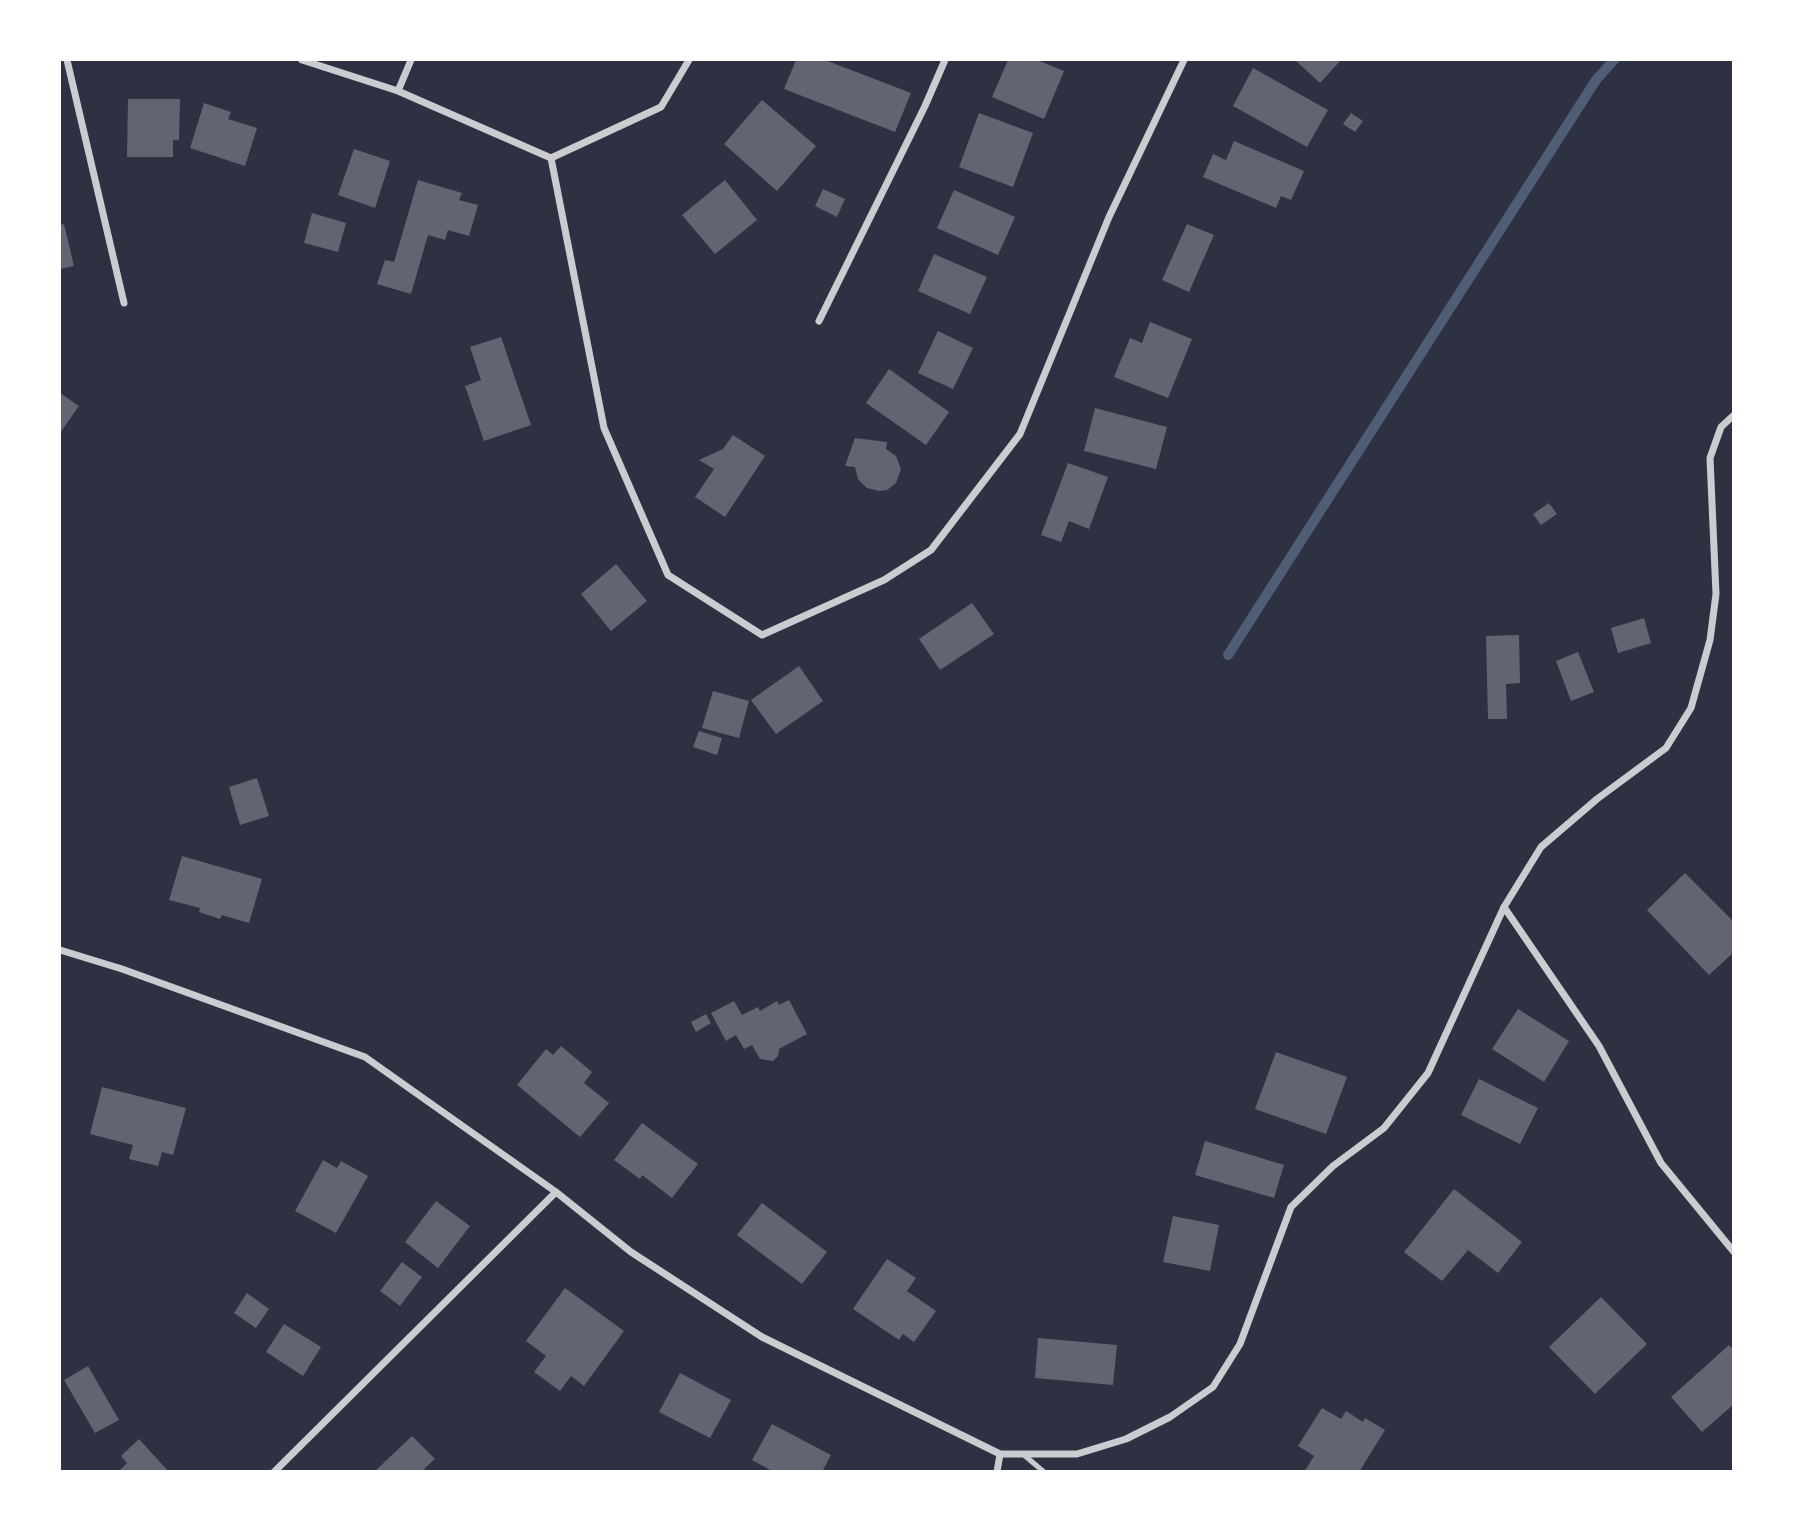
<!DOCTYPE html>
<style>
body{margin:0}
#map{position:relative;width:1793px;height:1531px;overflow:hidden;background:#2d3142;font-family:Roboto,sans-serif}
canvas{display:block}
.frame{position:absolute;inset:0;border:61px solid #fff;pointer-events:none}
</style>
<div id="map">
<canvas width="1793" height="1531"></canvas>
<div class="frame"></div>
</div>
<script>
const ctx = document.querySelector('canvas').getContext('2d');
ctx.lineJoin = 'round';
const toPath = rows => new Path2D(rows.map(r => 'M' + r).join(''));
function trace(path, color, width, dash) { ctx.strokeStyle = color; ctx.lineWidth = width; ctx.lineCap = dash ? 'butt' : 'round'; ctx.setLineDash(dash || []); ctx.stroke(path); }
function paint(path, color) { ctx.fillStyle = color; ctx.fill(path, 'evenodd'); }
const stream = toPath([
 [1228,655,1596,80,1614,60]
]);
const building = toPath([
 [796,60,825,60,911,93,895,132,784,89],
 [1008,60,1037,60,1064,71,1044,119,992,97],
 [1295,60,1341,60,1320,83],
 [1253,68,1328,110,1307,147,1233,106],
 [128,99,180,99,179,140,173,140,173,157,127,157],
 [762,100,816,146,777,191,724,144],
 [204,103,231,112,228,119,257,128,245,166,190,148],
 [979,113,1033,133,1013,187,959,167],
 [1351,113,1363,121,1355,132,1343,124],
 [1234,141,1304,171,1291,200,1281,196,1276,208,1203,177,1213,154,1226,160],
 [354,149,390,161,375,208,338,195],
 [418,180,462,193,459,200,478,205,469,236,448,230,445,240,428,235,411,294,377,284,385,260,394,262],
 [725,180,757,220,715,254,682,215],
 [823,189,845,199,837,217,815,206],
 [954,190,1015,217,998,255,937,228],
 [312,213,346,223,338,252,304,243],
 [64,224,74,266,60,269,60,225],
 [1187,224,1214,235,1189,292,1162,280],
 [934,254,987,277,970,314,918,291],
 [1150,322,1192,339,1168,398,1114,377,1130,338,1142,343],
 [938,331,973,348,953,389,918,373],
 [501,337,531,425,484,441,465,386,481,380,470,347],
 [889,369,949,412,926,445,866,403],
 [60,393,79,406,60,433],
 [1095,408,1167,427,1156,469,1084,451],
 [733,435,765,456,725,517,695,497,714,469,699,460,723,449],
 [855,438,887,442,886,449,896,456,901,469,896,483,887,490,879,491,867,488,858,479,855,467,845,466],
 [1068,463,1108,477,1089,529,1069,521,1061,542,1041,535],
 [1549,503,1557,514,1541,525,1533,514],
 [616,564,647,601,611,631,581,594],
 [972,603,994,634,940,670,919,639],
 [1644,618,1651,643,1618,653,1611,628],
 [1519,635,1520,683,1506,684,1507,719,1488,719,1486,636],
 [1578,652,1594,692,1571,701,1556,661],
 [799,666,823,701,776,734,751,700],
 [713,691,749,701,739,738,702,728],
 [699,731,722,738,717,755,693,747],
 [257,778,269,816,240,825,229,787],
 [182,856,262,879,249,923,222,915,220,919,199,912,200,908,169,900],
 [1685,873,1734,922,1734,952,1709,975,1647,910],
 [789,1000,807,1034,779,1049,778,1056,773,1061,760,1059,752,1045,744,1049,736,1035,726,1041,711,1013,734,1001,742,1015,758,1007,760,1011,777,1001,779,1005],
 [1518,1009,1569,1041,1544,1082,1492,1049],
 [706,1014,711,1023,696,1032,691,1022],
 [561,1046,592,1072,584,1083,609,1103,580,1137,517,1085,546,1049,553,1055],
 [1276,1052,1347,1077,1326,1134,1255,1109],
 [1479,1079,1538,1108,1520,1144,1461,1115],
 [102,1087,186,1108,173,1155,162,1152,158,1166,129,1159,133,1145,90,1134],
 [642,1123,698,1164,672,1198,642,1175,640,1179,614,1160],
 [1205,1141,1284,1165,1274,1198,1195,1175],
 [323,1160,337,1168,341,1161,368,1176,336,1233,295,1211],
 [1454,1189,1522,1242,1498,1273,1468,1250,1442,1281,1404,1252],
 [436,1201,470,1226,438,1268,405,1242],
 [762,1203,827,1252,802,1284,737,1235],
 [1173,1216,1219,1225,1210,1271,1163,1262],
 [887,1259,916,1278,907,1291,936,1311,914,1342,903,1334,899,1340,853,1309],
 [402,1262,422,1277,400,1306,380,1291],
 [565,1288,624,1331,584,1386,571,1376,560,1391,534,1372,546,1356,526,1341],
 [247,1293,269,1309,256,1328,234,1313],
 [1601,1297,1647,1344,1595,1394,1549,1347],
 [284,1324,321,1347,303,1376,266,1352],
 [1038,1338,1117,1345,1113,1385,1035,1378],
 [1729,1345,1734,1350,1734,1404,1702,1432,1671,1397],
 [88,1366,119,1420,95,1433,64,1380],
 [680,1373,731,1400,710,1438,659,1412],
 [1322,1408,1341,1419,1346,1411,1363,1422,1365,1418,1385,1430,1359,1472,1304,1472,1314,1456,1298,1446],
 [772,1424,831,1455,822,1472,774,1472,752,1460],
 [412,1436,435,1459,424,1469,427,1472,374,1472],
 [139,1439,169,1472,118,1472,127,1463,121,1456]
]);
const service = toPath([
 [1024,1455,1044,1472]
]);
const minor = toPath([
 [67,60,124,303],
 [302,60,398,91,551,158,661,107,689,60],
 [398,91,411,60],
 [551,158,604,428,668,575,762,635,884,580,931,550,1020,434,1109,217,1184,60],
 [819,321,925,106,945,60],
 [1504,907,1599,1046,1661,1163,1734,1252],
 [60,950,122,969,365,1057,556,1192,631,1252,762,1337,1000,1454,1077,1454,1126,1439,1170,1417,1213,1387,1240,1344,1291,1207,1333,1166,1384,1128,1428,1073,1504,907,1541,847,1597,799,1666,748,1691,708,1710,640,1716,594,1710,458,1721,427,1734,415],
 [274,1472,556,1192],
 [997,1472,1000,1454]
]);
trace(stream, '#4f5d75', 10);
paint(building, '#626471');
trace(service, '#caccd0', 5);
trace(minor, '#caccd0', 7);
</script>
